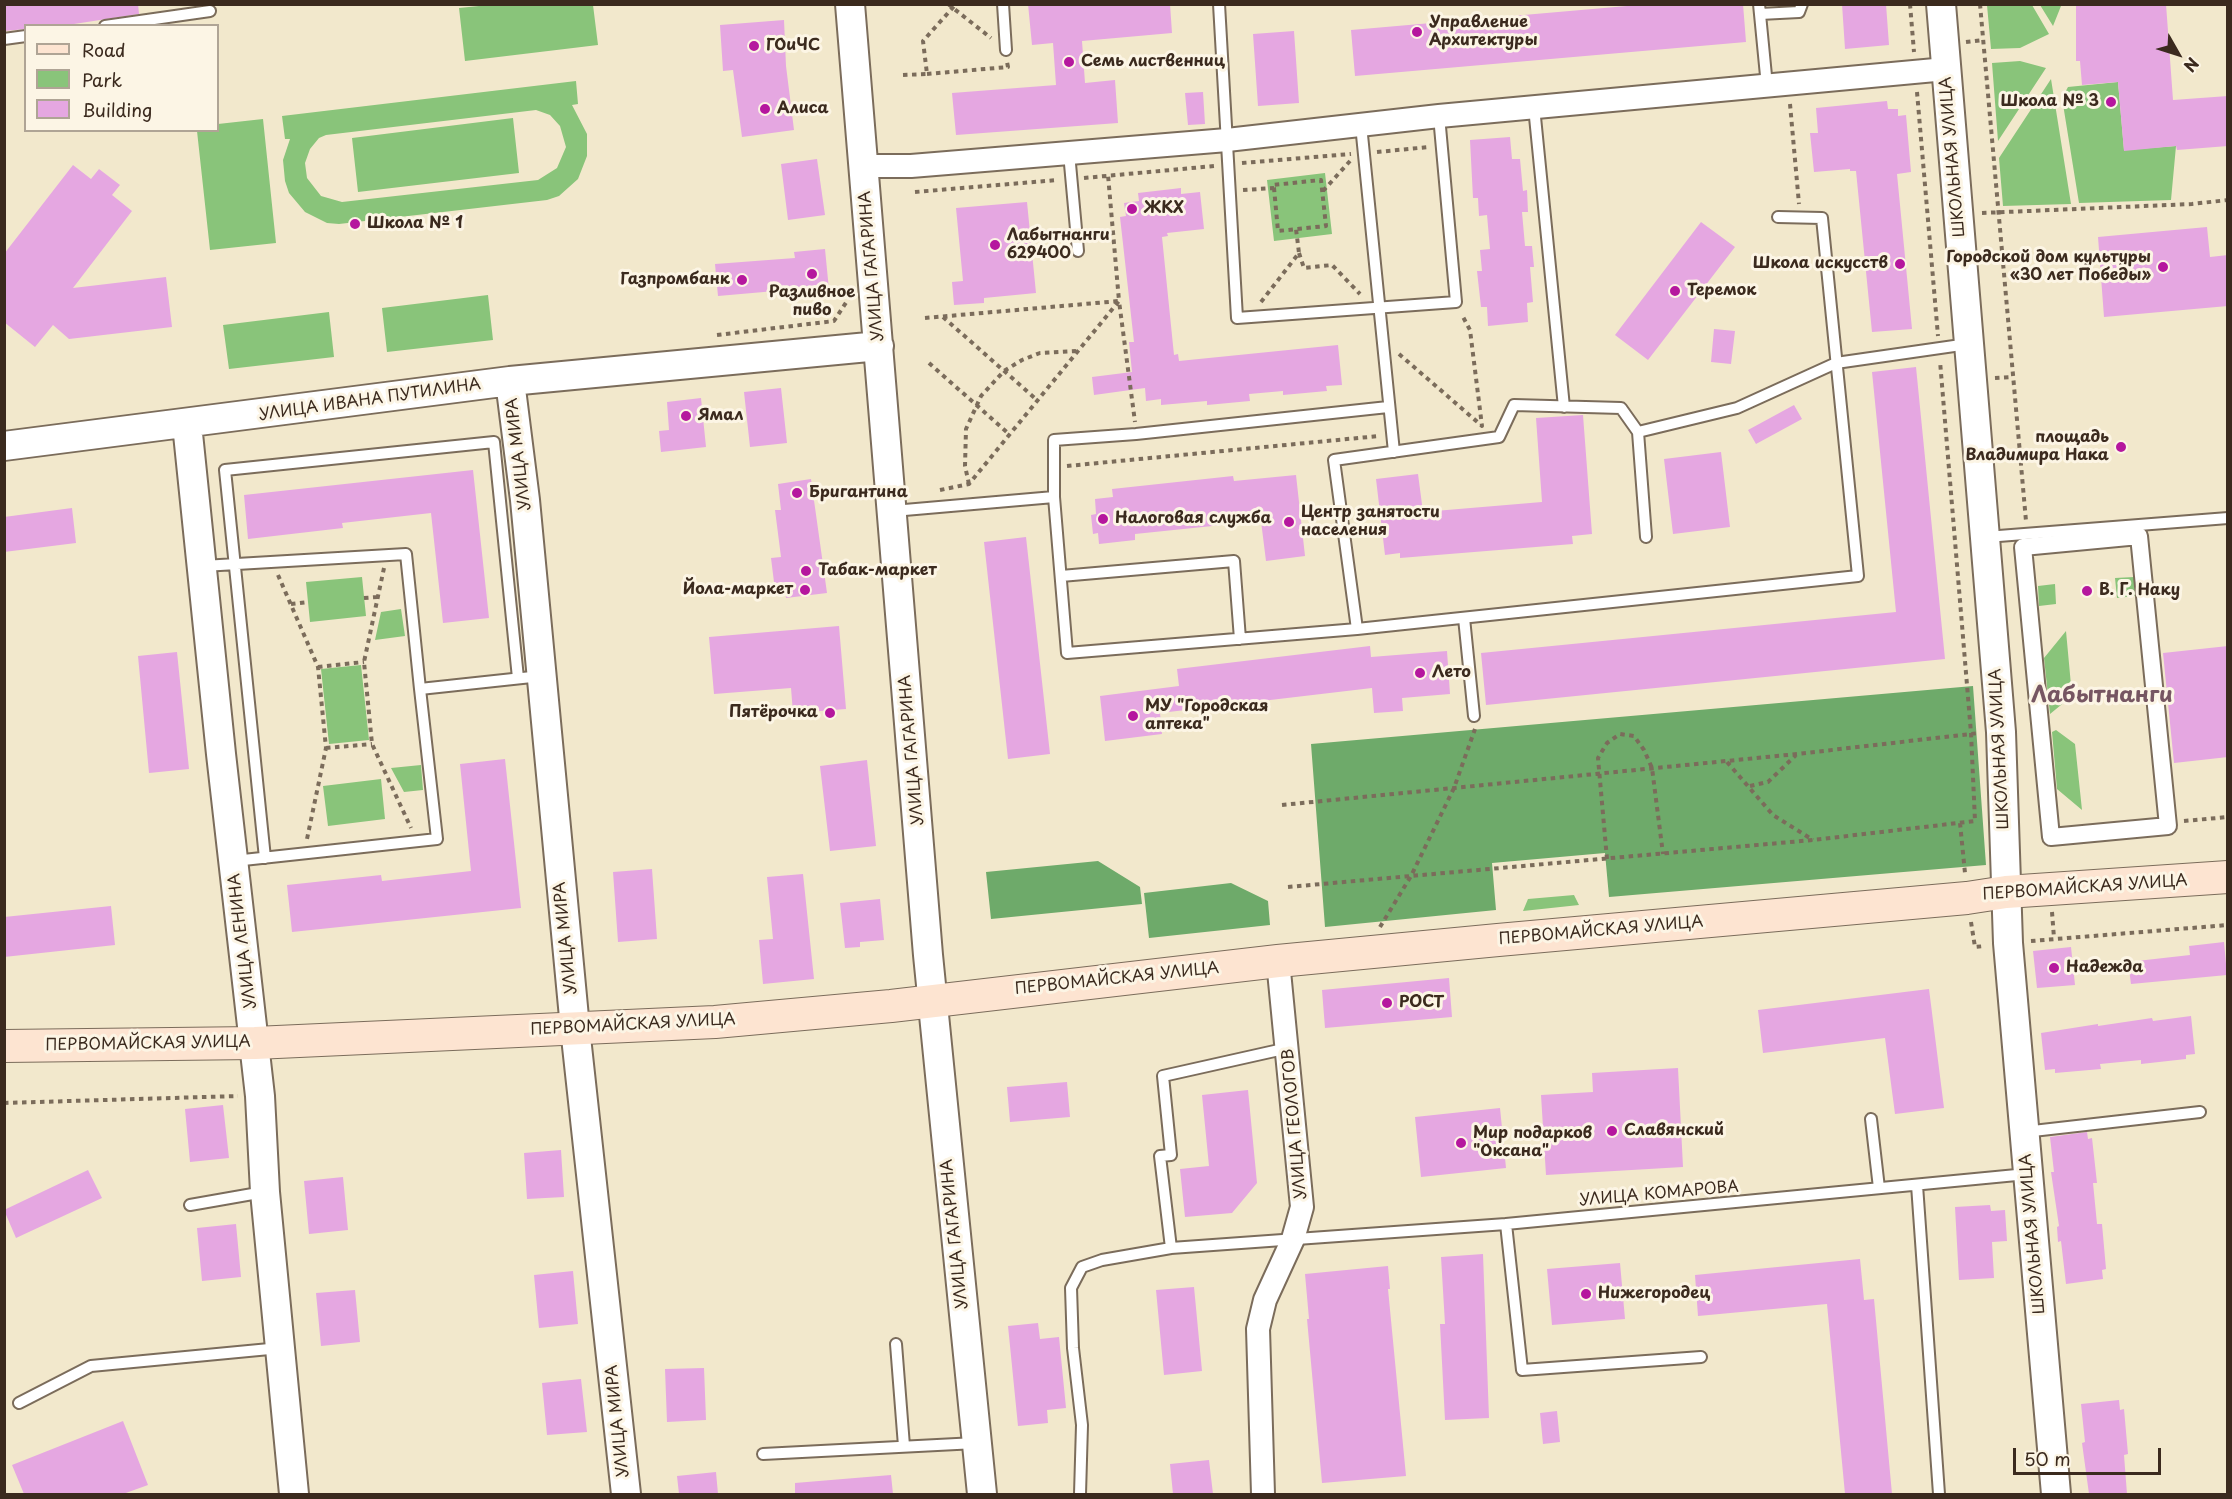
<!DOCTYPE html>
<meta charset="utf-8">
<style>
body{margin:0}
#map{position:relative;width:2232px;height:1499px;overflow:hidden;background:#f2e8cc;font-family:"Playpen Sans",sans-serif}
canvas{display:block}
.frame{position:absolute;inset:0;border:6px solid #3b2a1e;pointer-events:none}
.legend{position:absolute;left:24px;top:24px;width:195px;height:108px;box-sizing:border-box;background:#fcf5e5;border:2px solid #afa495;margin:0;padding:8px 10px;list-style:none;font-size:18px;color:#3b2a1e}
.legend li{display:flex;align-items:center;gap:12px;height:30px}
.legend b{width:30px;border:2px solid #afa495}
.north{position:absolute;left:2148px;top:24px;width:60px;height:60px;-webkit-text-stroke:4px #fcf5e5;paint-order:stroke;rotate:129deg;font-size:16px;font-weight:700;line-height:24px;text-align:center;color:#3b2a1e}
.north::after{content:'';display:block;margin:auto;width:21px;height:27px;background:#3b2a1e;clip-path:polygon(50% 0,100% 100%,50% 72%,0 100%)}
.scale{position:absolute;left:2013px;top:1448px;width:148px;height:27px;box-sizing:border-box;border:3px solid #3b2a1e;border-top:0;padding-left:8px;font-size:18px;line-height:21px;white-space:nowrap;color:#3b2a1e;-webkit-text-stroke:4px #fcf5e5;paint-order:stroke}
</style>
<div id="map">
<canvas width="2232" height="1499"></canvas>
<div class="frame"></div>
<ul class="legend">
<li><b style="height:8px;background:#fde4d1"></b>Road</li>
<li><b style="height:16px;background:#89c47a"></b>Park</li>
<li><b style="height:16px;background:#e5a7e1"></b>Building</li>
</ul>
<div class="north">N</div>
<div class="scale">50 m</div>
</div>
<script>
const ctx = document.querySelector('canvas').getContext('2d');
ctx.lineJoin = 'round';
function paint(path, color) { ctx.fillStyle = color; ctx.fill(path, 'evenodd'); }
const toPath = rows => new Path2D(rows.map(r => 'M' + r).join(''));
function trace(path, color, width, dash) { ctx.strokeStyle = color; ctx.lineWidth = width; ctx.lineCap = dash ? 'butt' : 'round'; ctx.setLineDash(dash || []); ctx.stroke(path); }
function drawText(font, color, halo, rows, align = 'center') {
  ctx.font = font + ' "Playpen Sans",sans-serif'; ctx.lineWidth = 6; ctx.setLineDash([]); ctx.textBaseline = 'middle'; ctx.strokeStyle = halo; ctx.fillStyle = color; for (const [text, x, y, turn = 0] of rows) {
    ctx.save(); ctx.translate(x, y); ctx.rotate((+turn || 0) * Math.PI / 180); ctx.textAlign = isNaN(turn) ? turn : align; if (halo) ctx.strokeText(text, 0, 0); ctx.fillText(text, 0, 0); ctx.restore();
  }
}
const green = toPath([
 [489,5,593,5,598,45,465,61,459,8],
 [1987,5,2032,5,2049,34,2020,48,1991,49],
 [2040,5,2070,5,2061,6,2053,26],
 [2020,61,2046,68,1998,141,1992,63],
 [2051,79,2071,204,2003,206,1999,158],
 [576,81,578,104,572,105,587,134,587,156,578,179,559,196,547,200,339,224,327,223,305,212,289,193,285,181,283,160,290,139,285,139,282,116],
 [536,110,550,115,560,126,566,147,557,168,538,180,342,202,321,196,307,178,305,163,310,149,319,138,326,135],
 [2118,82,2124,150,2176,146,2171,200,2079,203,2062,98,2068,87],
 [513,118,519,173,358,192,352,138],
 [263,119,276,243,210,250,197,131,218,130,218,124],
 [1325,173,1332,234,1274,241,1267,180],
 [488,295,493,340,387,352,382,308],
 [329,312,334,357,229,369,223,325],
 [362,577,366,616,310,622,306,582],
 [2134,577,2135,596,2117,598,2115,578],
 [2055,584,2056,604,2039,606,2038,586],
 [401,609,405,636,375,640,381,612],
 [2066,631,2072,696,2050,714,2044,658],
 [361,665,369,740,329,744,321,669],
 [2056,730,2075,744,2082,810,2057,789,2052,732],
 [421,765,423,790,404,792,391,768],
 [381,779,385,819,328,826,323,786],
 [1574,895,1579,905,1523,911,1528,899]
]);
const forest = toPath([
 [1973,686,1986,865,1609,897,1605,853,1492,863,1496,910,1325,927,1311,744],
 [1098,861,1140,887,1142,904,991,919,986,872],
 [1231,883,1268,901,1270,925,1149,938,1144,893]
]);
const building = toPath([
 [4,4,138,4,139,14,61,26,26,26,26,29,4,31],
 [1028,4,1170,4,1172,33,1082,41,1085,83,1115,80,1118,123,956,135,952,93,1056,85,1053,43,1032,45],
 [1650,4,1743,4,1746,42,1355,76,1351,30],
 [1842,4,1886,4,1889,45,1845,49],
 [2076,4,2166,4,2173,100,2228,96,2228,146,2177,150,2176,146,2124,151,2118,82,2082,85,2080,61,2076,61],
 [784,20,786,66,794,130,742,137,733,70,723,71,720,25],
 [1294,31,1299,103,1258,106,1253,34],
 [1203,92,1205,124,1188,125,1185,93],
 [1887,101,1888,109,1898,109,1898,116,1906,115,1911,172,1897,174,1912,329,1872,332,1856,171,1850,171,1850,169,1814,172,1810,133,1818,133,1816,108],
 [1510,137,1512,159,1520,159,1523,191,1527,190,1528,212,1522,212,1525,246,1532,246,1534,267,1530,267,1533,302,1527,303,1528,322,1488,326,1487,307,1481,307,1477,271,1482,271,1480,250,1490,249,1487,215,1479,216,1478,198,1473,198,1470,140],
 [817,159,825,215,788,220,781,164],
 [73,165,91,179,99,169,120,185,112,195,132,211,73,288,166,277,172,327,69,339,53,325,35,347,4,322,4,254],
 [1181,188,1181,194,1200,192,1204,229,1167,233,1168,236,1162,237,1174,355,1178,354,1179,361,1338,345,1342,385,1326,386,1327,391,1283,395,1283,391,1249,394,1250,401,1207,405,1207,401,1161,405,1161,399,1146,401,1145,388,1094,395,1092,377,1132,372,1129,342,1134,342,1120,217,1126,216,1124,203,1139,201,1138,193],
 [1027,202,1036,293,984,298,984,303,954,305,952,282,963,281,956,208],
 [1701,222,1735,247,1648,360,1615,335],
 [2207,227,2210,257,2228,255,2228,306,2104,317,2098,237],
 [825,249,829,290,798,293,798,289,718,296,715,264,795,258,794,252],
 [1714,329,1735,331,1731,364,1711,362],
 [1916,367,1945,659,1486,705,1481,653,1896,612,1872,372],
 [781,388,787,443,750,447,744,392],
 [701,398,706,447,661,452,659,431,669,430,667,402],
 [1794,405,1802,419,1756,444,1748,430],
 [1583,415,1592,534,1572,536,1573,544,1400,558,1400,553,1385,555,1376,479,1418,474,1423,512,1542,502,1536,418],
 [1721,452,1730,527,1673,534,1664,459],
 [473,470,489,618,443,623,431,513,342,523,343,528,248,539,244,495],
 [1296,475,1305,556,1266,561,1261,521,1135,534,1135,540,1099,544,1098,533,1093,534,1091,515,1096,514,1095,499,1113,497,1112,489,1233,476,1234,481],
 [811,479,827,593,786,598,785,588,775,590,771,558,781,557,775,510,781,510,778,484],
 [72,508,76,543,4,552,4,517],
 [1026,537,1050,754,1008,759,984,542],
 [839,626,846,709,793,713,791,688,714,694,709,637],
 [1370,646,1371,657,1447,651,1450,694,1402,698,1403,711,1374,713,1372,688,1160,713,1162,734,1105,741,1100,696,1179,686,1177,669],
 [2228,646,2228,757,2174,763,2163,653],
 [177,652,189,769,149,773,138,656],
 [505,759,521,908,292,932,287,885,381,875,382,881,471,871,460,764],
 [867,760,876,846,830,851,820,766],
 [652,869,657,939,618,942,613,872],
 [803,874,814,979,763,984,759,940,773,939,767,877],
 [880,899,884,940,860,942,860,947,845,948,840,903],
 [111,906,115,945,4,957,4,917],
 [2224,942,2227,975,2131,984,2128,962,2190,955,2189,946],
 [2071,947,2075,985,2037,988,2033,951],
 [1449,978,1452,1017,1325,1028,1322,990],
 [1929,989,1944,1108,1895,1114,1885,1038,1763,1053,1758,1010],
 [2191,1016,2195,1054,2186,1055,2186,1059,2141,1064,2141,1060,2100,1064,2101,1069,2055,1073,2055,1069,2045,1070,2041,1033,2098,1024,2098,1026,2152,1018,2153,1021],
 [1678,1068,1683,1167,1546,1175,1541,1095,1593,1092,1592,1073],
 [1067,1082,1070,1117,1010,1122,1007,1087],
 [1248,1090,1257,1183,1232,1213,1185,1217,1180,1169,1209,1166,1202,1095],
 [223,1105,229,1158,190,1162,185,1109],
 [1500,1108,1506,1168,1421,1177,1415,1117],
 [2087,1132,2088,1139,2092,1138,2097,1183,2093,1183,2097,1224,2102,1224,2106,1269,2102,1270,2103,1279,2066,1284,2061,1241,2058,1242,2057,1227,2059,1226,2051,1172,2054,1172,2050,1137],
 [561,1150,564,1197,527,1199,524,1153],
 [88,1170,102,1198,16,1238,4,1210],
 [343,1177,348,1230,309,1234,304,1181],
 [1990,1205,1991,1211,2005,1210,2007,1241,1992,1242,1994,1278,1959,1280,1955,1207],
 [236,1224,241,1277,202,1281,197,1228],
 [1483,1254,1489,1418,1445,1420,1440,1324,1445,1324,1441,1257],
 [1860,1259,1864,1300,1874,1299,1892,1494,1845,1494,1827,1304,1698,1316,1695,1275],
 [1620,1263,1625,1319,1552,1325,1547,1269],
 [1388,1266,1390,1289,1388,1289,1406,1476,1322,1483,1307,1319,1309,1319,1305,1274],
 [573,1271,578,1324,539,1328,534,1275],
 [1194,1287,1202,1371,1164,1375,1156,1290],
 [355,1290,360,1342,321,1346,316,1293],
 [1038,1323,1040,1339,1059,1337,1066,1408,1047,1410,1048,1423,1018,1426,1008,1326],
 [704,1368,706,1420,667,1422,665,1369],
 [581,1379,587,1432,547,1435,542,1383],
 [2119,1400,2120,1410,2124,1409,2128,1454,2124,1455,2127,1494,2089,1494,2082,1443,2085,1442,2081,1404],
 [1557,1411,1560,1442,1543,1444,1540,1413],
 [123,1421,148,1485,123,1494,24,1494,12,1465],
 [1209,1460,1213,1494,1173,1494,1170,1464],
 [716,1472,718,1494,679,1494,677,1476],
 [891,1475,893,1494,795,1494,795,1483]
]);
const path = toPath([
 [948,4,991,38],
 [1910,4,1914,52],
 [1980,4,2026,521],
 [1966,42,1983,40],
 [927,74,1008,67,1007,62],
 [903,75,927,74,923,41,956,4],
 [1917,92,1938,336],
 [1790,104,1799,204],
 [1377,152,1429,147],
 [1242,163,1351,154],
 [1084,178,1214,166],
 [1243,190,1274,188,1273,185,1321,180,1326,226,1278,231,1274,188],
 [1323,191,1350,161],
 [915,192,1058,180],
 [1982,213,2192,204,2228,200],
 [1299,253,1304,268,1332,265,1360,294],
 [1261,302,1299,253,1296,229],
 [943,317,1037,400],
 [925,318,1119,301,1108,175],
 [717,335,834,321,849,298],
 [1399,354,1482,426,1470,330,1462,315],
 [929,363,1009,434],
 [1995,378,2012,377],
 [1067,466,1379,436],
 [969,484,965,466,966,429,981,396,1004,371,1022,360,1040,353,1076,351],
 [940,490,969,484,1119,301,1135,422],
 [384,568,364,662,372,744,411,828],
 [278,575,318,667,326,748,307,839],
 [364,598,378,597],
 [291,604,308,602],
 [318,667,364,662],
 [326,748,372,744],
 [1727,762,1773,815,1813,840],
 [1750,786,1768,782,1796,755],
 [1282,805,1797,754,1979,733],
 [2184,821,2228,817],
 [1960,823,1965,873],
 [1607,859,1598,758,1607,743,1620,734,1634,736,1644,750,1652,768,1663,854],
 [1288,887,1813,840,1975,821,1971,733,1940,361],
 [2052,912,2054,938],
 [1971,922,1975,947,1985,946],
 [1380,927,1411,876,1454,788,1475,729],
 [2031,941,2228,925],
 [4,1103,238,1096]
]);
const service = toPath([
 [1003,4,1006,50],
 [1219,4,1237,318,1456,302,1439,116],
 [1759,4,1767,86],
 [1760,14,1799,12,1802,4],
 [105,26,210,11],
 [4,39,26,36],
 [1534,107,1564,407],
 [1361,125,1394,452],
 [1069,153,1078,251],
 [1638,432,1646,537],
 [1054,497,1054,440,1136,434,1388,407],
 [893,511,1054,497,1067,653,1357,629,1858,576,1822,218,1778,217],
 [1986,537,2228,518],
 [203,566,406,554,420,689],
 [1061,576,1234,561,1240,639],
 [1464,618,1474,716],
 [1357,629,1334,460,1499,437,1514,405,1621,408,1638,432,1737,408,1836,363,1968,344],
 [265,858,225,470,494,442,518,678],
 [234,861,437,839,420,689,541,676],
 [1871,1119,1879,1188],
 [2024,1132,2200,1112],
 [1917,1185,1939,1494],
 [190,1205,264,1192],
 [1506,1224,1522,1370,1701,1357],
 [1171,1248,1160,1156,1171,1155,1163,1076,1288,1048],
 [896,1344,904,1446],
 [19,1403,91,1366,280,1348],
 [763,1454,976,1443],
 [1080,1494,1082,1425,1073,1348,1071,1288,1082,1267,1102,1260,1171,1248,1506,1224,2027,1174]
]);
const pedestrian = toPath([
 [2139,536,2168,826,2051,837,2023,547,2139,536]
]);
const minor = toPath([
 [863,166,911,166,1227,140,1439,116,1946,69],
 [1263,1494,1258,1329,1265,1300,1293,1239,1302,1207,1278,961]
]);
const tertiary = toPath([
 [850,4,928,955,982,1494],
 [1941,4,2001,732,2008,943,2056,1494],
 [510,381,525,500,575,1028,626,1494],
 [187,424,221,754,260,1096,265,1192,294,1494],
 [4,446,510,381,879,346]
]);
const secondary = toPath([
 [4,1046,255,1043,715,1022,891,1006,1278,961,1498,940,1967,898,2006,892,2228,877]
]);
const markers = [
 [1417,32,6,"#b5179e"],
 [754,46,6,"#b5179e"],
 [1069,62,6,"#b5179e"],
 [2111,102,6,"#b5179e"],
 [765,109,6,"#b5179e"],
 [1132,209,6,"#b5179e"],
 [355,224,6,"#b5179e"],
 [995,245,6,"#b5179e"],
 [1900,264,6,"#b5179e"],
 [2163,267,6,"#b5179e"],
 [812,274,6,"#b5179e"],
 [742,280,6,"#b5179e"],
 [1675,291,6,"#b5179e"],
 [686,416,6,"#b5179e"],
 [2121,447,6,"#b5179e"],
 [797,493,6,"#b5179e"],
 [1103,519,6,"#b5179e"],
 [1289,522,6,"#b5179e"],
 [806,571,6,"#b5179e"],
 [805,590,6,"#b5179e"],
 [2087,591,6,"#b5179e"],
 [1420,673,6,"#b5179e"],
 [830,713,6,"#b5179e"],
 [1133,716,6,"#b5179e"],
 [2054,968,6,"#b5179e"],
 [1387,1003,6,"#b5179e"],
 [1612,1131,6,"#b5179e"],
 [1461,1143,6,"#b5179e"],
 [1586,1294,6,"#b5179e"]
];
const poiNames = [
 ["Управление",1429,23],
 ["Архитектуры",1429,41],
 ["ГОиЧС",766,46],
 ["Семь лиственниц",1081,62],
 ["Школа № 3",2099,102,"right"],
 ["Алиса",777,109],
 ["ЖКХ",1144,209],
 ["Школа № 1",367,224],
 ["Лабытнанги",1007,236],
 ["629400",1007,254],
 ["Городской дом культуры",2151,258,"right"],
 ["«30 лет Победы»",2151,276,"right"],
 ["Школа искусств",1888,264,"right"],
 ["Газпромбанк",730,280,"right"],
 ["Теремок",1687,291],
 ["Разливное",812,293,"center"],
 ["пиво",812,311,"center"],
 ["Ямал",698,416],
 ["площадь",2109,438,"right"],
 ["Владимира Нака",2109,456,"right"],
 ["Бригантина",809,493],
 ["Центр занятости",1301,513],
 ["населения",1301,531],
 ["Налоговая служба",1115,519],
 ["Табак-маркет",818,571],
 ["Йола-маркет",793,590,"right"],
 ["В. Г. Наку",2099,591],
 ["Лето",1432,673],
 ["МУ \"Городская",1145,707],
 ["аптека\"",1145,725],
 ["Пятёрочка",818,713,"right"],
 ["Надежда",2066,968],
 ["РОСТ",1399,1003],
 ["Славянский",1624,1131],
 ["Мир подарков",1473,1134],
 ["\"Оксана\"",1473,1152],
 ["Нижегородец",1598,1294]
];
const streetNames = [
 ["ШКОЛЬНАЯ УЛИЦА",1953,157,-95],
 ["УЛИЦА ГАГАРИНА",872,266,-95],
 ["УЛИЦА ИВАНА ПУТИЛИНА",370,400,-8],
 ["УЛИЦА МИРА",519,454,-97],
 ["ШКОЛЬНАЯ УЛИЦА",2000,749,-93],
 ["УЛИЦА ГАГАРИНА",912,750,-95],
 ["ПЕРВОМАЙСКАЯ УЛИЦА",2085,888,-4],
 ["ПЕРВОМАЙСКАЯ УЛИЦА",1601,931,-5],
 ["УЛИЦА МИРА",566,938,-96],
 ["УЛИЦА ЛЕНИНА",243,941,-97],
 ["ПЕРВОМАЙСКАЯ УЛИЦА",1117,979,-6],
 ["ПЕРВОМАЙСКАЯ УЛИЦА",633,1025,-3],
 ["ПЕРВОМАЙСКАЯ УЛИЦА",148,1044,-1],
 ["УЛИЦА ГЕОЛОГОВ",1295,1124,-95],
 ["УЛИЦА КОМАРОВА",1659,1194,-5],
 ["УЛИЦА ГАГАРИНА",955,1234,-96],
 ["ШКОЛЬНАЯ УЛИЦА",2033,1234,-95],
 ["УЛИЦА МИРА",618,1421,-96]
];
const districtNames = [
 ["Лабытнанги",2102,696]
];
paint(green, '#89c47a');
paint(forest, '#6eaa6a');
paint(building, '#e5a7e1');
trace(service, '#7b6c5b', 14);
trace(pedestrian, '#7b6c5b', 20);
trace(minor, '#7b6c5b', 26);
trace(tertiary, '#7b6c5b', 32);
trace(secondary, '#7b6c5b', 34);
trace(path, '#7b6c5b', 4, [4.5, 4.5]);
trace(service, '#fff', 10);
trace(pedestrian, '#fff', 16);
trace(minor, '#fff', 22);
trace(tertiary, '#fff', 28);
trace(secondary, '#fde4d1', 32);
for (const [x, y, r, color] of markers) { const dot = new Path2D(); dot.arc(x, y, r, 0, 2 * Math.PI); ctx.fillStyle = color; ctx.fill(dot); trace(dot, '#fcf5e5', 2); }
drawText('bold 16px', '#3b2a1e', '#fcf5e5', poiNames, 'left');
drawText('16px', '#3b2a1e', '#fcf5e5', streetNames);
drawText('bold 22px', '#765662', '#fcf5e5', districtNames);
</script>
